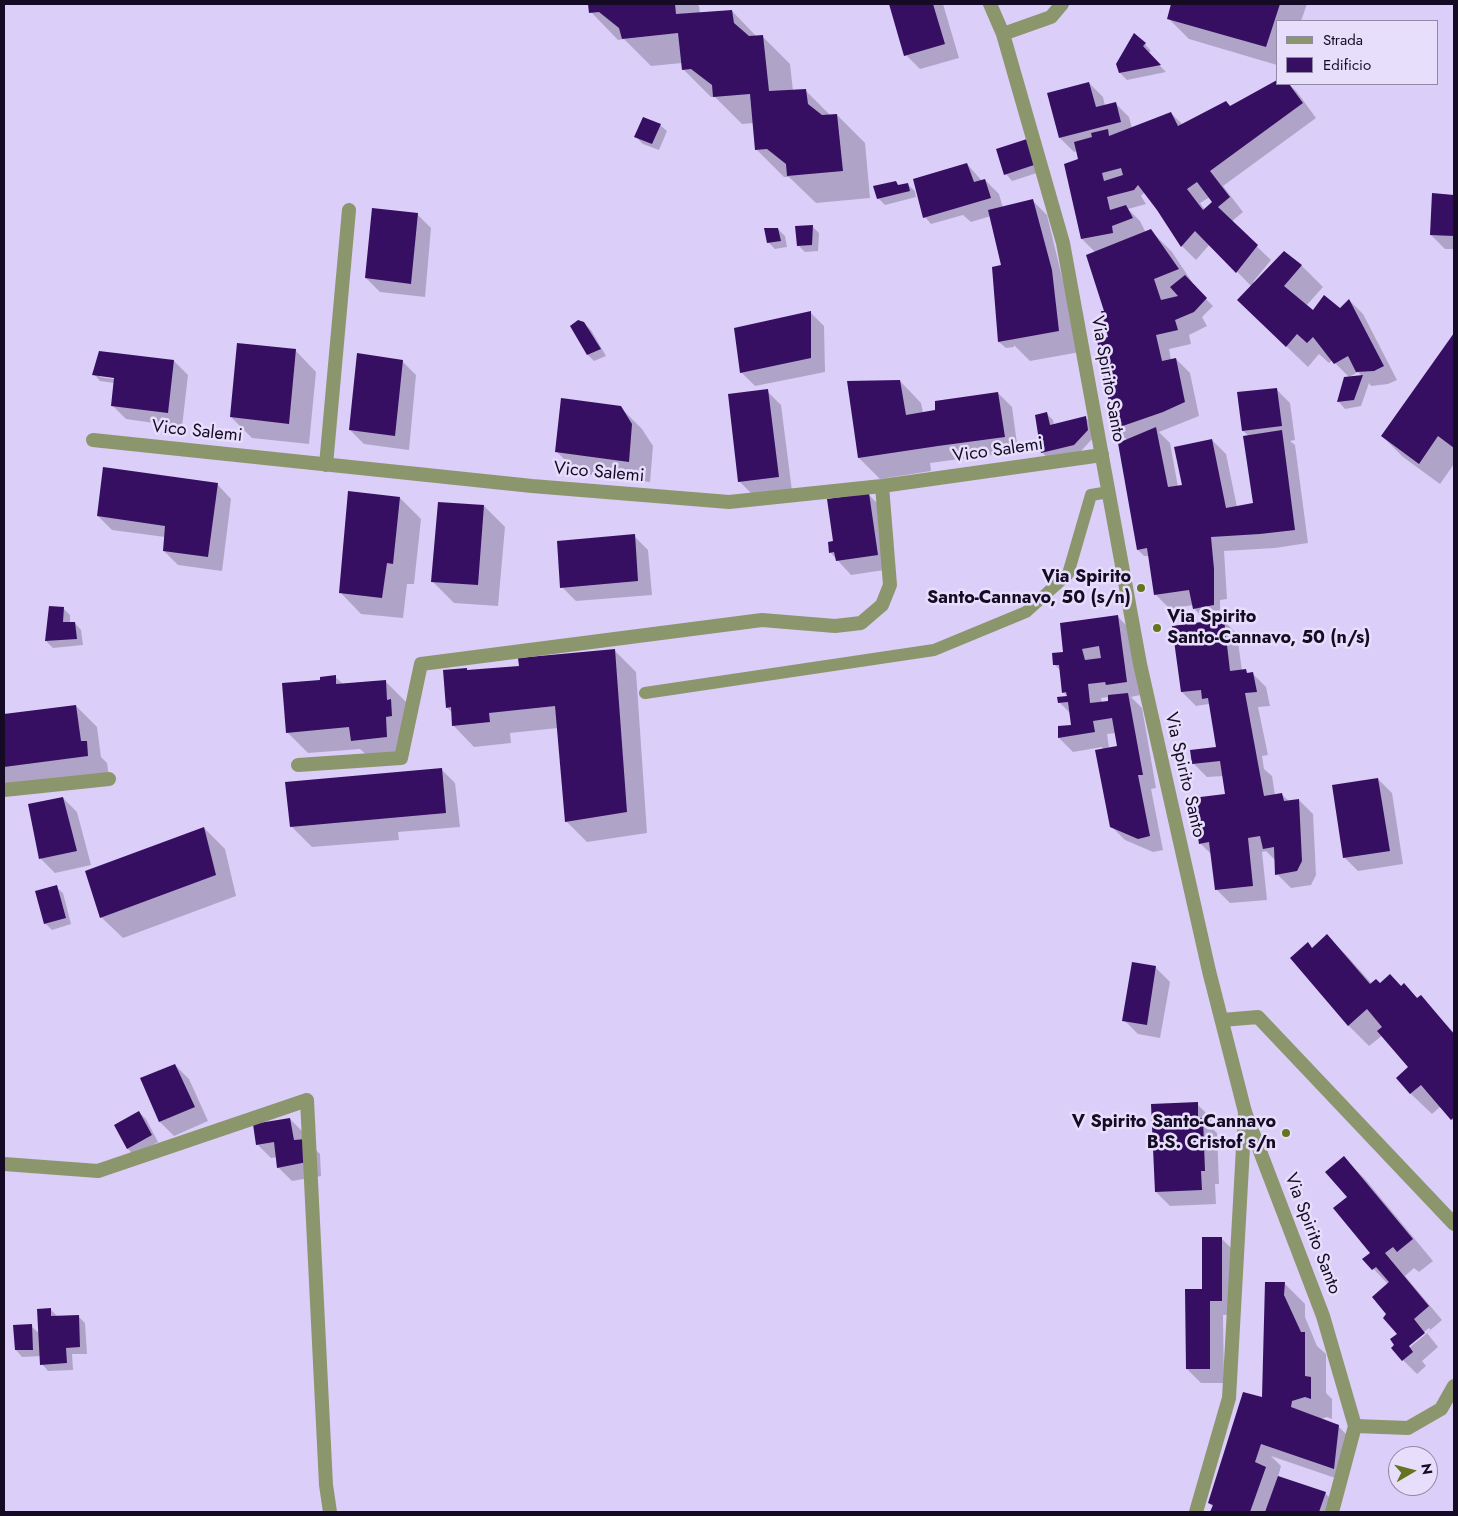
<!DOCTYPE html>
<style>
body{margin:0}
#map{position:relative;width:1458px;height:1516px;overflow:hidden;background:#dbcef9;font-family:Jost,sans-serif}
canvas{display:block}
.frame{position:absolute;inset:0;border:5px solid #150b24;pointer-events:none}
.legend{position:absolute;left:1276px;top:20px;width:162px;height:65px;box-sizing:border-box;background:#e6defb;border:1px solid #928aa5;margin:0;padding:6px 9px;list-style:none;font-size:15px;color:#150b24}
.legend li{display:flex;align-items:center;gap:10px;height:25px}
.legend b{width:25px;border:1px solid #928aa5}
.north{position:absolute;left:1388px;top:1446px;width:50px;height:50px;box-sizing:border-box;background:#e6defb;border:1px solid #928aa5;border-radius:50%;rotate:82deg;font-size:14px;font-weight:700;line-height:20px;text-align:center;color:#150b24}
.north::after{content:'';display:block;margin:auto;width:18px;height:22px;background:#657420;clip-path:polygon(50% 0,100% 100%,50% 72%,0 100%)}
</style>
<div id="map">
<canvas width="1458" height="1516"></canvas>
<div class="frame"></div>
<ul class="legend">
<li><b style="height:6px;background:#8c966c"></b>Strada</li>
<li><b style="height:14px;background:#360f62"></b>Edificio</li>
</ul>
<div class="north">N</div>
</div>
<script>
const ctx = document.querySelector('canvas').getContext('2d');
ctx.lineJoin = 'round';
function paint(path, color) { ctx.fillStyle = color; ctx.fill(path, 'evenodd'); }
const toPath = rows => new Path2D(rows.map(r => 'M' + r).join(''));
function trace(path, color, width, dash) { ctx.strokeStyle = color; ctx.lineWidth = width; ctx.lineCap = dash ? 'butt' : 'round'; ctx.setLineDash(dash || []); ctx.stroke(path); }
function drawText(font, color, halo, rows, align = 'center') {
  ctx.font = font + ' Jost,sans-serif'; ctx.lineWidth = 5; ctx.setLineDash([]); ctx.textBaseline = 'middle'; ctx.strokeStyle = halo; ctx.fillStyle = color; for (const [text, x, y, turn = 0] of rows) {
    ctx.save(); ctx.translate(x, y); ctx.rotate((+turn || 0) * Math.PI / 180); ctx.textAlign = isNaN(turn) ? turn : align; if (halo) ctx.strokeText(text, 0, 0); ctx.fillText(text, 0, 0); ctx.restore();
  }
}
const shadow = toPath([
 [590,4,696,4,699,6,700,14,732,11,757,37,762,36,790,64,793,91,805,90,831,116,837,115,865,143,870,198,816,203,789,177,784,177,756,149,754,123,742,124,715,97,711,97,683,69,682,63,651,66,624,39,618,40,591,12],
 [890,4,943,4,959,58,920,69,906,55],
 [1172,4,1307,4,1301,21,1277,21,1277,65,1189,39,1168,18],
 [1145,44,1151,51,1148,53,1166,72,1127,80,1120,73,1117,64],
 [1089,83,1103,97,1105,106,1115,103,1129,117,1132,128,1171,113,1183,125,1230,107,1277,84,1289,84,1297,92,1316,118,1223,186,1243,212,1231,222,1271,260,1253,282,1255,284,1284,253,1302,266,1323,287,1306,306,1313,311,1340,311,1349,300,1363,314,1397,380,1388,384,1371,386,1369,383,1361,406,1345,409,1339,402,1345,378,1362,376,1358,372,1349,377,1332,360,1329,363,1319,354,1308,367,1260,321,1252,287,1210,244,1196,260,1182,246,1145,192,1141,196,1146,204,1128,209,1140,221,1146,233,1151,231,1172,252,1198,291,1213,306,1202,317,1207,326,1189,335,1191,344,1169,349,1171,360,1176,359,1190,373,1199,416,1159,432,1170,443,1178,487,1184,486,1212,440,1226,454,1237,507,1254,504,1249,436,1243,431,1238,394,1276,389,1290,403,1295,440,1290,441,1295,445,1308,543,1275,548,1224,551,1227,599,1220,600,1220,611,1200,615,1194,608,1193,605,1170,609,1156,595,1149,556,1144,556,1138,550,1127,440,1115,428,1110,338,1095,252,1082,239,1080,160,1077,151,1074,152,1060,138,1048,94],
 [1210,197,1214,202,1205,210,1200,203],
 [660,125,667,131,659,150,643,144,636,137],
 [1027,140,1040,172,1012,181,1006,174],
 [967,164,982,181,985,180,999,194,1003,208,1033,201,1047,215,1080,352,1030,361,1014,345,1014,347,1006,348,999,342,1003,266,991,216,971,222,963,215,931,224,925,217],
 [896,183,899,186,908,185,915,191,916,197,885,205,878,198],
 [1433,195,1454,196,1454,249,1445,249,1431,235],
 [417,214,431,228,425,297,380,292,366,278],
 [812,226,819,233,818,251,805,252,798,245],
 [778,229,785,236,787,247,775,249,768,242],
 [810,312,824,326,825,372,755,386,741,372],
 [584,323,591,330,606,356,594,361,588,355],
 [1454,335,1454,464,1440,484,1403,457,1382,436],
 [295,350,316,372,309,444,252,438,231,417],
 [174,361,188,375,182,427,126,419,112,405,114,383,100,381,94,374],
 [100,375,120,378,120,380,100,377],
 [402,361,416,375,409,450,364,444,350,430],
 [900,381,921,403,923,413,937,411,998,393,1012,407,1018,451,930,463,931,471,880,479,859,458],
 [767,391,781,405,792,491,753,495,739,481],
 [621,408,642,429,653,446,650,482,578,473,557,452],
 [1047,414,1053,420,1054,425,1086,418,1093,424,1094,437,1081,451,1048,459,1042,452],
 [217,484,231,499,222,571,178,565,164,551,165,537,112,530,98,516],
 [868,494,882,508,891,569,851,575,830,552,835,542],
 [400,498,421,519,414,584,407,584,403,618,361,614,340,592],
 [484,506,505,527,498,606,454,603,433,582],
 [634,536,648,550,652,595,576,601,562,587],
 [50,607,63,608,70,615,70,623,75,623,81,630,83,645,53,648,46,641],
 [1117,616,1131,630,1140,695,1131,697,1142,708,1156,788,1151,789,1163,850,1153,852,1125,840,1111,826,1102,747,1073,752,1059,738,1072,726,1071,714,1060,703,1059,698,1068,697,1063,692,1061,671,1055,665,1064,653],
 [1109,697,1110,702,1102,703,1101,698],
 [1116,733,1118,747,1109,748,1107,734],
 [1223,620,1237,634,1242,671,1245,670,1248,674,1252,673,1266,687,1270,706,1258,707,1268,755,1262,756,1264,769,1272,776,1275,795,1281,794,1289,801,1299,800,1313,814,1316,875,1311,885,1291,888,1277,874,1276,861,1266,851,1262,852,1267,900,1230,903,1216,889,1212,855,1200,843,1227,795,1224,776,1207,777,1193,763,1217,749,1211,706,1209,704,1196,706,1182,692],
 [614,650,636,672,647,833,587,842,566,821,558,728,510,733,511,743,474,747,453,725,452,713,447,707,468,672,520,667],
 [335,677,343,684,385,681,406,702,411,721,413,737,406,738,408,758,373,761,360,749,308,753,287,732,321,681],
 [76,706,97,727,101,757,107,763,109,777,4,790,4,715],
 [441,769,455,783,460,827,398,832,399,840,312,847,291,826],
 [1378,779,1392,793,1403,864,1358,871,1344,857],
 [63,798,77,812,91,865,55,873,41,859],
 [204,828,225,849,236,896,123,938,101,917],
 [56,887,63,893,71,924,52,930,45,923],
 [1327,936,1348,957,1372,984,1380,985,1390,975,1402,987,1404,985,1418,999,1421,997,1454,1033,1454,1122,1441,1106,1432,1114,1411,1094,1398,1078,1410,1067,1383,1035,1369,1046,1348,1025,1313,949],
 [1156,968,1170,982,1160,1038,1138,1034,1124,1020],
 [175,1065,189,1079,208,1121,174,1136,160,1122],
 [1197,1104,1211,1118,1212,1128,1217,1133,1219,1184,1215,1184,1216,1204,1170,1206,1156,1192],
 [139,1112,146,1119,158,1142,134,1155,128,1149],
 [290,1119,304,1133,306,1140,320,1154,321,1176,292,1181,278,1167,277,1157,271,1158,257,1144],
 [1344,1158,1365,1179,1433,1261,1419,1272,1414,1268,1405,1276,1442,1320,1427,1333,1438,1347,1422,1361,1426,1366,1417,1374,1403,1360,1398,1334,1388,1315,1388,1284,1364,1259,1380,1265,1349,1197],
 [1429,1328,1431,1330,1409,1348,1407,1346],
 [1221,1238,1235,1252,1236,1314,1223,1315,1224,1383,1201,1383,1187,1369,1203,1290],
 [1284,1283,1305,1304,1305,1317,1317,1346,1326,1354,1326,1393,1332,1399,1332,1419,1327,1417,1321,1419,1338,1426,1352,1440,1347,1482,1271,1456,1281,1466,1278,1477,1325,1493,1339,1507,1337,1512,1211,1512,1213,1507,1209,1503,1268,1401],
 [50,1309,57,1316,78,1316,85,1323,87,1354,72,1354,73,1370,48,1371,42,1364,41,1356,22,1357,16,1350,31,1326,40,1334]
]);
const building = toPath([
 [588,4,675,4,676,14,732,10,734,23,749,36,763,35,769,91,806,89,808,104,822,115,837,114,843,171,787,176,786,164,767,149,755,150,750,94,713,97,712,85,691,69,682,70,678,33,622,39,619,28,599,12,589,13],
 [889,4,933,4,945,44,904,56],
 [1171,4,1280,4,1266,47,1167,19],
 [1134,33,1146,43,1143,46,1161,65,1119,73,1116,64],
 [1277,80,1277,84,1289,84,1303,103,1210,171,1230,197,1218,207,1258,245,1236,273,1195,231,1181,247,1157,210,1138,185,1134,190,1107,197,1110,210,1126,205,1133,218,1112,226,1113,233,1081,239,1064,164,1078,159,1074,142,1092,137,1091,133,1108,129,1109,136,1171,112,1178,126,1226,101,1230,106],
 [1121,168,1123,175,1104,181,1102,173],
 [1197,182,1212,202,1203,210,1187,189],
 [1089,82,1096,107,1116,102,1121,122,1059,138,1047,93],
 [643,117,661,124,652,144,634,137],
 [1027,139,1034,165,1004,175,996,149],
 [967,163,974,182,985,179,991,198,923,218,913,179],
 [896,181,898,185,908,183,910,191,877,199,873,186],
 [1432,193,1454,195,1454,236,1430,235],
 [1033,199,1052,270,1059,331,998,342,992,267,1001,265,988,210],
 [372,208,418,213,411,284,365,278],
 [813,225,812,245,797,246,795,226],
 [764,228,778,228,781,241,767,243],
 [1151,229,1179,269,1154,279,1161,300,1178,296,1170,287,1185,275,1207,298,1194,312,1175,320,1178,330,1156,335,1162,361,1176,358,1185,402,1163,412,1114,429,1097,340,1108,337,1101,311,1104,311,1086,255],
 [1284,251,1302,265,1284,286,1313,310,1324,295,1340,308,1349,299,1384,366,1374,371,1356,372,1348,356,1334,364,1313,337,1307,343,1297,334,1286,347,1237,300],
 [811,311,811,358,740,373,734,328],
 [578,320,584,322,601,349,587,355,570,326],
 [1454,333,1454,448,1438,436,1419,464,1381,436],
 [237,343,296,349,289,424,230,417],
 [99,351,174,360,168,413,111,406,114,378,92,375],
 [357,353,403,360,395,436,349,430],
 [1363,375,1354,400,1337,402,1344,377],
 [900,380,906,415,935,410,935,401,998,392,1005,437,938,446,858,458,847,381],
 [1277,388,1282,426,1242,431,1237,392],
 [768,389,779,477,738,482,728,394],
 [561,398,621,406,632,424,629,462,555,452],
 [1047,412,1050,425,1086,416,1088,430,1074,445,1041,453,1035,415],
 [1156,427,1168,487,1182,485,1174,447,1212,439,1226,508,1253,503,1243,436,1282,430,1295,530,1260,534,1211,537,1214,569,1214,605,1193,609,1189,590,1154,595,1147,548,1137,550,1118,443],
 [103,467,218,483,208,557,163,551,165,526,97,516],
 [348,491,400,497,393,564,387,563,382,598,339,593],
 [869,493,878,555,836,561,834,552,829,553,828,542,833,541,827,499],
 [438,502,484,505,478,585,431,582],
 [635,534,638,581,560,588,557,541],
 [49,606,64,607,63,622,75,622,77,639,45,641],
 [1118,615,1127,682,1106,685,1105,682,1088,684,1090,703,1108,701,1108,695,1128,693,1143,775,1138,775,1150,836,1138,839,1110,827,1095,750,1117,746,1112,718,1093,721,1095,732,1058,738,1058,726,1071,725,1068,702,1058,703,1057,697,1067,696,1066,692,1062,693,1059,665,1053,665,1052,653,1063,652,1060,623],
 [1099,646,1101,658,1085,660,1082,649],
 [1224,619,1230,671,1246,669,1247,673,1253,672,1257,692,1245,693,1264,796,1282,793,1284,801,1299,799,1302,861,1297,871,1275,875,1274,847,1263,849,1260,836,1248,838,1253,886,1215,890,1209,842,1199,844,1192,798,1225,794,1220,761,1192,764,1190,750,1216,747,1208,698,1202,699,1201,690,1181,692,1172,626],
 [615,649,627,812,565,822,555,706,489,713,490,722,452,726,451,707,446,708,443,670,467,668,467,670,519,666,518,658],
 [336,675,336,684,386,680,387,700,391,699,392,716,386,717,387,737,351,741,349,727,286,733,282,683,320,680,320,677],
 [76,705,81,741,87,741,88,756,4,767,4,714],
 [442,768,446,813,290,827,285,782],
 [1378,778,1390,851,1343,858,1332,785],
 [63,797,77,851,39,859,28,804],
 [204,827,216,875,100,918,85,871],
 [57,885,66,918,44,924,35,891],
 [1327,934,1370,984,1376,979,1380,983,1390,974,1401,986,1404,983,1417,998,1421,995,1454,1034,1454,1117,1451,1120,1421,1085,1410,1094,1396,1078,1408,1067,1377,1031,1382,1027,1367,1009,1348,1026,1290,958,1308,942,1312,948],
 [1132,962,1156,966,1147,1025,1122,1021],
 [175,1064,195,1107,159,1122,140,1078],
 [1198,1102,1198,1118,1203,1118,1205,1171,1201,1171,1202,1190,1155,1192,1151,1104],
 [139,1111,152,1135,127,1149,114,1125],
 [290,1118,294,1140,306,1139,307,1162,277,1168,274,1142,256,1145,253,1124],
 [1344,1156,1413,1239,1397,1252,1393,1247,1385,1253,1429,1306,1414,1319,1425,1333,1409,1346,1413,1352,1402,1361,1391,1348,1394,1345,1390,1339,1397,1334,1383,1318,1386,1314,1372,1297,1389,1282,1376,1267,1372,1270,1362,1259,1370,1253,1333,1208,1347,1197,1325,1172],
 [1202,1237,1222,1237,1222,1301,1210,1301,1210,1369,1186,1369,1185,1289,1202,1289],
 [1265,1282,1285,1282,1284,1295,1301,1332,1305,1332,1305,1376,1311,1377,1311,1399,1305,1397,1292,1401,1291,1407,1339,1425,1334,1469,1261,1444,1255,1462,1266,1467,1250,1512,1210,1512,1213,1505,1208,1503,1243,1392,1262,1397],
 [51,1308,51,1316,79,1315,80,1347,66,1348,67,1363,40,1365,37,1309],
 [32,1324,33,1350,15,1350,13,1325],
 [1278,1476,1326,1492,1319,1512,1265,1512]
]);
const service = toPath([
 [645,693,934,650,1026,612,1068,574,1091,495,1109,492]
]);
const minor = toPath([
 [93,440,532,486,729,502,882,486,1102,455],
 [326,465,349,210],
 [298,765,401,758,421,664,762,620,835,626,861,623,882,605,890,585,882,486],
 [4,790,109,779],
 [1222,1020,1258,1017,1454,1224],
 [4,1164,98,1171,307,1100,326,1485,330,1512],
 [1355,1426,1408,1428,1441,1409,1454,1386],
 [1196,1512,1229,1398,1245,1112]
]);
const tertiary = toPath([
 [990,4,1003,34,1063,243,1140,664,1209,971,1245,1112,1323,1316,1355,1426,1332,1512],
 [1003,34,1051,17,1062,4]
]);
const markers = [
 [1141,588,5,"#657420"],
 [1157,628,5,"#657420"],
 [1286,1133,5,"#657420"]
];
const streetNames = [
 ["Via Spirito Santo",1107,379,80],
 ["Vico Salemi",197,432,6],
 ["Vico Salemi",998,451,-8],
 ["Vico Salemi",599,473,5],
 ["Via Spirito Santo",1184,775,77],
 ["Via Spirito Santo",1312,1234,69]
];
const poiNames = [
 ["Via Spirito",1131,578],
 ["Santo-Cannavo, 50 (s/n)",1131,599],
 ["Via Spirito",1167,618,"left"],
 ["Santo-Cannavo, 50 (n/s)",1167,639,"left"],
 ["V Spirito Santo-Cannavo",1276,1123],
 ["B.S. Cristof s/n",1276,1144]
];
paint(shadow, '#0003');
paint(building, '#360f62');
trace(service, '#8c966c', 12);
trace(minor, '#8c966c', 14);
trace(tertiary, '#8c966c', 14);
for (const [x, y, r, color] of markers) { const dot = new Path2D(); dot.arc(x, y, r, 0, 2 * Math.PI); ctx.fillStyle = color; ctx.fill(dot); trace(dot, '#e6defb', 2); }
drawText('18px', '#150b24', '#e6defb', streetNames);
drawText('bold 18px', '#150b24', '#e6defb', poiNames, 'right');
</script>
